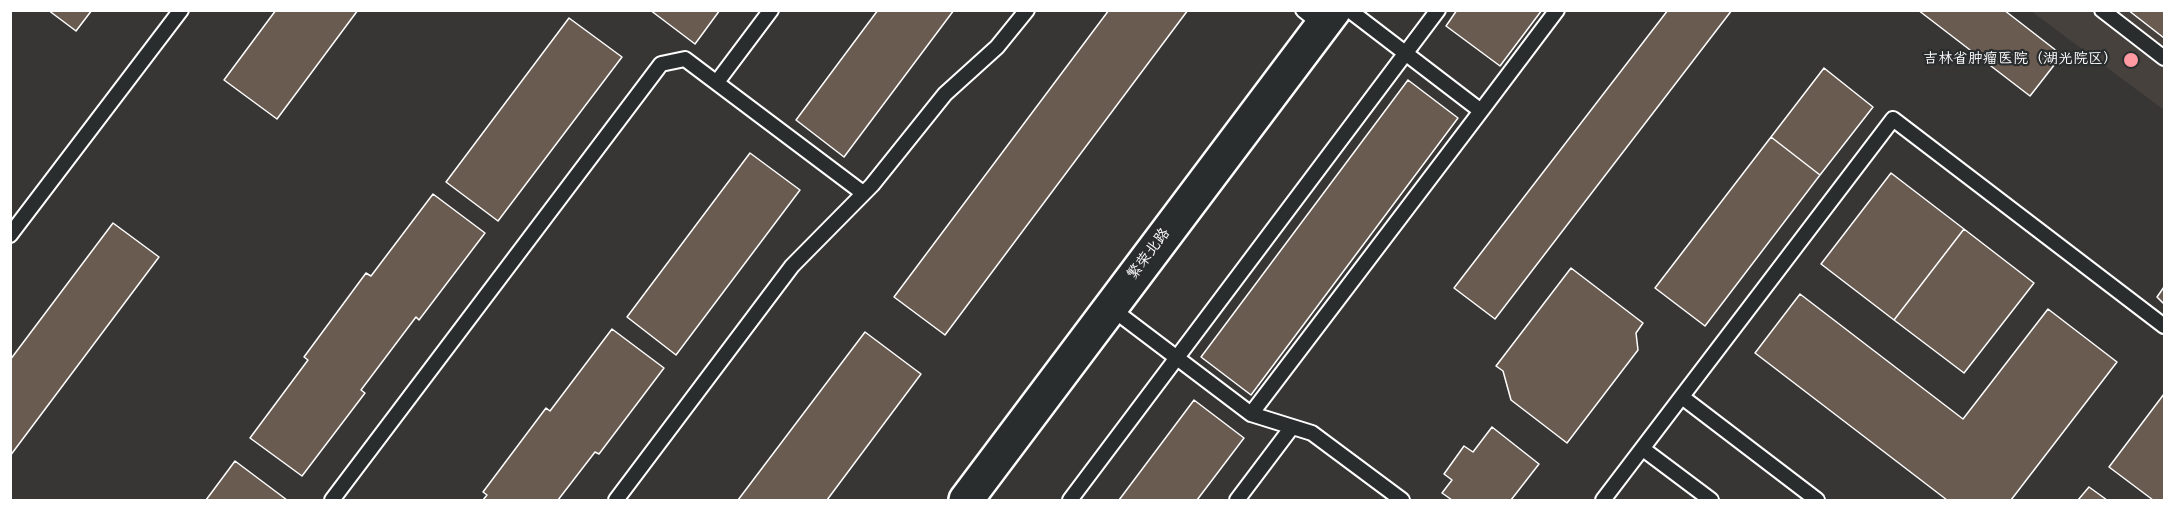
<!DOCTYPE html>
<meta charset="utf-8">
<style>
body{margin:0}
#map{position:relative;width:2175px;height:511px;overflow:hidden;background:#373635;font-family:Kalam,sans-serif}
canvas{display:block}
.frame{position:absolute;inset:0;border:12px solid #fff;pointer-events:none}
</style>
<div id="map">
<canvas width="2175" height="511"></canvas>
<div class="frame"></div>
</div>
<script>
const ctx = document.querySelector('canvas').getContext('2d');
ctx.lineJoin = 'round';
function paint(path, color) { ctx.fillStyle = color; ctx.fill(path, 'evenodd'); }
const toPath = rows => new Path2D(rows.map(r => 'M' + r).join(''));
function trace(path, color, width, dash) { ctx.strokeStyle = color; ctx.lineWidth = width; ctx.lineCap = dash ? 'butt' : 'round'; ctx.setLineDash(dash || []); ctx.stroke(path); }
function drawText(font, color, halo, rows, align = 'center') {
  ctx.font = font + ' Kalam,"LXGW WenKai TC",sans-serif'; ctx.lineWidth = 4.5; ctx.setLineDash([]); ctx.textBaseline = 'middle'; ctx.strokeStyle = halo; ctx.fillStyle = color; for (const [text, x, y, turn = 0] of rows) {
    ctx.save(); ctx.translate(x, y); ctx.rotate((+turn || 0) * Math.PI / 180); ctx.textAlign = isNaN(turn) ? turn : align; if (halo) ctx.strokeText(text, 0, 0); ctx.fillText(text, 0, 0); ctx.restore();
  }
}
const built = toPath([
 [2031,11,2164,11,2164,110]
]);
const building = toPath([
 [48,10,92,10,76,31,48,10],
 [276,10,358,10,277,119,224,80,276,10],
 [650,10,720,10,695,44,650,10],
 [878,10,954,10,844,157,796,120,878,10],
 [1109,10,1188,10,945,335,894,297,1109,10],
 [1457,10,1542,10,1500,66,1446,26,1457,10],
 [1668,10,1732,10,1495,319,1454,288,1668,10],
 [1918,10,2004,10,2062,55,2030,96,1918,10],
 [2128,10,2164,10,2164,38,2128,10],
 [569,18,622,57,498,221,446,182,569,18],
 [1824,68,1873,107,1820,175,1771,137,1824,68],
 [1408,80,1458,118,1251,395,1201,357,1408,80],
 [1771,137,1820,175,1705,326,1655,288,1771,137],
 [750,153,800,190,676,355,627,317,750,153],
 [1891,173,1964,229,1894,320,1821,264,1891,173],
 [433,194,485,233,419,320,416,317,361,390,365,393,302,476,250,438,308,360,304,357,366,273,371,276,433,194],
 [113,223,159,257,10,456,10,360,113,223],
 [1964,229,2034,283,1964,373,1894,320,1964,229],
 [1571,268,1643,323,1636,333,1638,350,1567,443,1511,400,1503,371,1496,366,1571,268],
 [2164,287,2164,304,2157,297,2164,287],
 [1800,294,1963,419,2048,309,2117,362,2011,500,1947,500,1755,353,1800,294],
 [612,329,664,368,599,454,595,452,558,500,483,500,487,495,483,492,546,408,550,411,612,329],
 [865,332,921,374,827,500,738,500,865,332],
 [2164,394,2164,500,2153,500,2109,467,2164,394],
 [1194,400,1244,438,1197,500,1119,500,1194,400],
 [1492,427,1539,464,1511,500,1452,500,1442,493,1452,480,1444,474,1464,446,1473,452,1492,427],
 [235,461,287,500,206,500,235,461],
 [2089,487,2107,500,2078,500,2089,487]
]);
const lane = toPath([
 [1303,10,1322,25],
 [2102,10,2164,58],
 [717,82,771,10],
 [1481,111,1557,10],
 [10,235,181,10],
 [1111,308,1251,414,1312,433,1402,500],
 [1682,397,1817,500],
 [1251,414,1481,111,1349,10],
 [1643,449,1711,500],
 [332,500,661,64,685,59,863,193],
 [616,500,792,266,872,185,945,94,997,47,1027,10],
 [1070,500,1438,10],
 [1237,500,1292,427],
 [1603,500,1893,119,2164,326]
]);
const secondary = toPath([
 [966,500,1334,10]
]);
const markers = [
 [2131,60,8,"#ff9aa2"]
];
const poiNames = [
 ["吉林省肿瘤医院（湖光院区）",2118,60]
];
const streetNames = [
 ["繁荣北路",1150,255,-53]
];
paint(built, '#46413d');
paint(building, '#6a5b51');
trace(building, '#fff', 1.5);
trace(lane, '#fff', 18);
trace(secondary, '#fff', 38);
trace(lane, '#2a2d2e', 14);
trace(secondary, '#2a2d2e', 33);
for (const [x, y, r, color] of markers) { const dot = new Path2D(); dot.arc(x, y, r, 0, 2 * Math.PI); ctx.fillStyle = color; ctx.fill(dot); trace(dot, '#2a2d2e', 2); }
drawText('15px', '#fff', '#2a2d2e', poiNames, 'right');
drawText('15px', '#fff', '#2a2d2e', streetNames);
</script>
